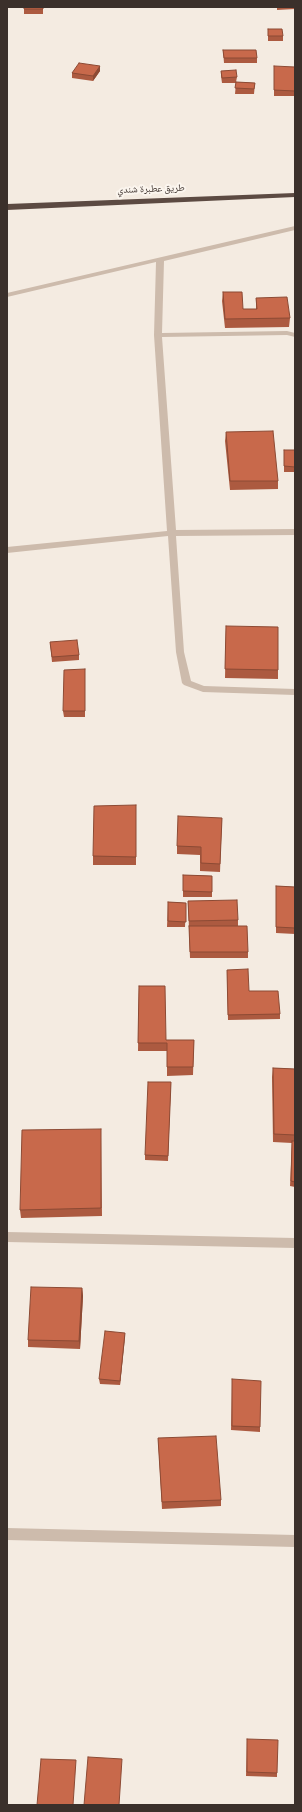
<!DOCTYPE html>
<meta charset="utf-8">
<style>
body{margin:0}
#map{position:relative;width:302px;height:1812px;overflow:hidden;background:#f4ebe1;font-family:"PT Sans Narrow",sans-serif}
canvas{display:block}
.frame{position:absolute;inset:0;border:8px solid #3b302b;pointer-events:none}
</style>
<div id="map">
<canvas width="302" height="1812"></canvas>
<div class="frame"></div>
</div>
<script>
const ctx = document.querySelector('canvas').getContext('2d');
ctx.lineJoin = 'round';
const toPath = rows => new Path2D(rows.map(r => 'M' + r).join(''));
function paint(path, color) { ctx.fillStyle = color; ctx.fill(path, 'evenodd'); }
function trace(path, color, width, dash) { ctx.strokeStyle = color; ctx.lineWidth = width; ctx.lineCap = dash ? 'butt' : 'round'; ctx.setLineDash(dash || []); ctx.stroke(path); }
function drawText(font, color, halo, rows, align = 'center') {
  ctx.font = font + ' "PT Sans Narrow","Noto Naskh Arabic",sans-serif'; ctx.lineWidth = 4; ctx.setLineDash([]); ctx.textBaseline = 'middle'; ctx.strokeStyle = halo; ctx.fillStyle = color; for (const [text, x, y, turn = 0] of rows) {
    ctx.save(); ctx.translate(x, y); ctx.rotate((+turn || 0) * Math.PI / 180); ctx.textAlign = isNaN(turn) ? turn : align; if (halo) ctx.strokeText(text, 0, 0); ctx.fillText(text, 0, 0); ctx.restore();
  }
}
const minor = toPath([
 [295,226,295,230,164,261,162,333,287,331,295,333,295,337,287,335,162,337,176,530,295,529,295,535,176,536,184,652,191,681,204,686,295,689,295,695,203,692,184,685,182,683,176,652,168,536,7,553,7,547,167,531,154,335,156,262,7,297,7,293,295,226],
 [7,1232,295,1238,295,1248,7,1242,7,1232],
 [7,1528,295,1535,295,1547,7,1540,7,1528]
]);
const highway = toPath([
 [295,193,295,197,7,210,7,204,295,193]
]);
const wall = toPath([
 [24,7,43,7,43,14,24,14],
 [277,7,295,7,295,9,277,10],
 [268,29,283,36,283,41,268,41],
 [223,50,257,58,257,63,224,63],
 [100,66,100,71,93,81,72,78,72,73],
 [295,67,295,96,274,96,274,72],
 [221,71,237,77,236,82,255,83,254,94,235,94,236,83,222,83,221,76],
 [223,292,243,309,256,309,256,298,290,318,289,327,225,328,222,301],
 [226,432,278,481,278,489,230,490,225,441],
 [284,450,295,450,295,472,284,472],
 [226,626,278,670,278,679,225,678],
 [50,642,79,655,79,660,52,662],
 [85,669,85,717,64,717,63,711],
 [136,805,136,865,93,865,93,856],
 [222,818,220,872,200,871,200,855,177,854,177,846],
 [183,875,212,876,212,897,183,897],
 [276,886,295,887,295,934,276,933],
 [188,901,238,920,238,926,209,926,248,952,248,958,190,958],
 [168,902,186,903,185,927,167,927],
 [227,970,249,991,280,1014,280,1019,228,1020],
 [139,986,166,1040,194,1040,193,1075,167,1076,167,1051,138,1051],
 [273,1068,295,1069,295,1187,290,1186,292,1143,273,1142,272,1077],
 [171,1082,168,1161,145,1160,145,1155],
 [101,1137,102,1216,21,1218,20,1210],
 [82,1288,83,1296,80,1349,28,1347,28,1340],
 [125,1333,120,1385,100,1384,99,1379],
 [232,1384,260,1427,260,1432,231,1430],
 [158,1438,221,1500,221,1506,162,1509],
 [247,1739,277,1773,277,1777,246,1776]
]);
const shadedWall = toPath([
 [100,66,100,71,93,81,93,76],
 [82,1288,83,1296,80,1349,79,1341],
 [125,1333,125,1337,120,1385,120,1381]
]);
const building = toPath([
 [24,7,43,7,43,9,24,9,24,7],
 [268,29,282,29,283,36,268,36,268,29],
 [223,50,256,50,257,58,224,58,223,50],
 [79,63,100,66,93,76,72,73,79,63],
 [274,66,295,67,295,91,274,90,274,66],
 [236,70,237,77,222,78,221,71,236,70],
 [236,82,255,83,254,89,235,88,236,82],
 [223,292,242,292,243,309,257,309,256,298,287,297,290,318,225,319,223,292],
 [273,431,278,481,230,481,226,432,273,431],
 [284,450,295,450,295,467,284,466,284,450],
 [226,626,278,627,278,670,225,669,226,626],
 [77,640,79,655,52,657,50,642,77,640],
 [85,669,85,711,63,711,64,670,85,669],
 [136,805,136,857,93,856,94,806,136,805],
 [178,816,222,818,220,864,201,863,201,847,177,846,178,816],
 [183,875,212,876,212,892,183,891,183,875],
 [276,886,295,887,295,928,276,927,276,886],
 [237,900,238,920,189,921,188,901,237,900],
 [168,902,186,903,186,922,168,921,168,902],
 [189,926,247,926,248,952,190,952,189,926],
 [248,969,249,991,278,991,280,1014,228,1015,227,970,248,969],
 [139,986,165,986,166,1040,194,1040,193,1067,167,1067,167,1043,138,1043,139,986],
 [273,1068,295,1069,295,1135,274,1134,273,1068],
 [148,1082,171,1082,168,1156,145,1155,148,1082],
 [101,1129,101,1208,20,1210,22,1130,101,1129],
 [292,1141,295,1141,295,1182,291,1181,292,1141],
 [31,1287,82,1288,79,1341,28,1340,31,1287],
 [105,1331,125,1333,120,1381,99,1379,105,1331],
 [232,1379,261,1381,260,1427,232,1426,232,1379],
 [216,1436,221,1500,162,1502,158,1438,216,1436],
 [247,1739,278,1740,277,1773,247,1772,247,1739],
 [88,1757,122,1759,119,1805,84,1805,88,1757],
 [41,1759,76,1760,73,1805,37,1805,41,1759]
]);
const farStreetnames = [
 ["طريق عطبرة شندي",151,189,-2]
];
paint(minor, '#cdbbac');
paint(highway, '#5c4a42');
paint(wall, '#ac5a40');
paint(shadedWall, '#8c4a34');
paint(building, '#c8694b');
trace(building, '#8c4a34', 1);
drawText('10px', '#3b302b', '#fbf5ee', farStreetnames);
</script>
